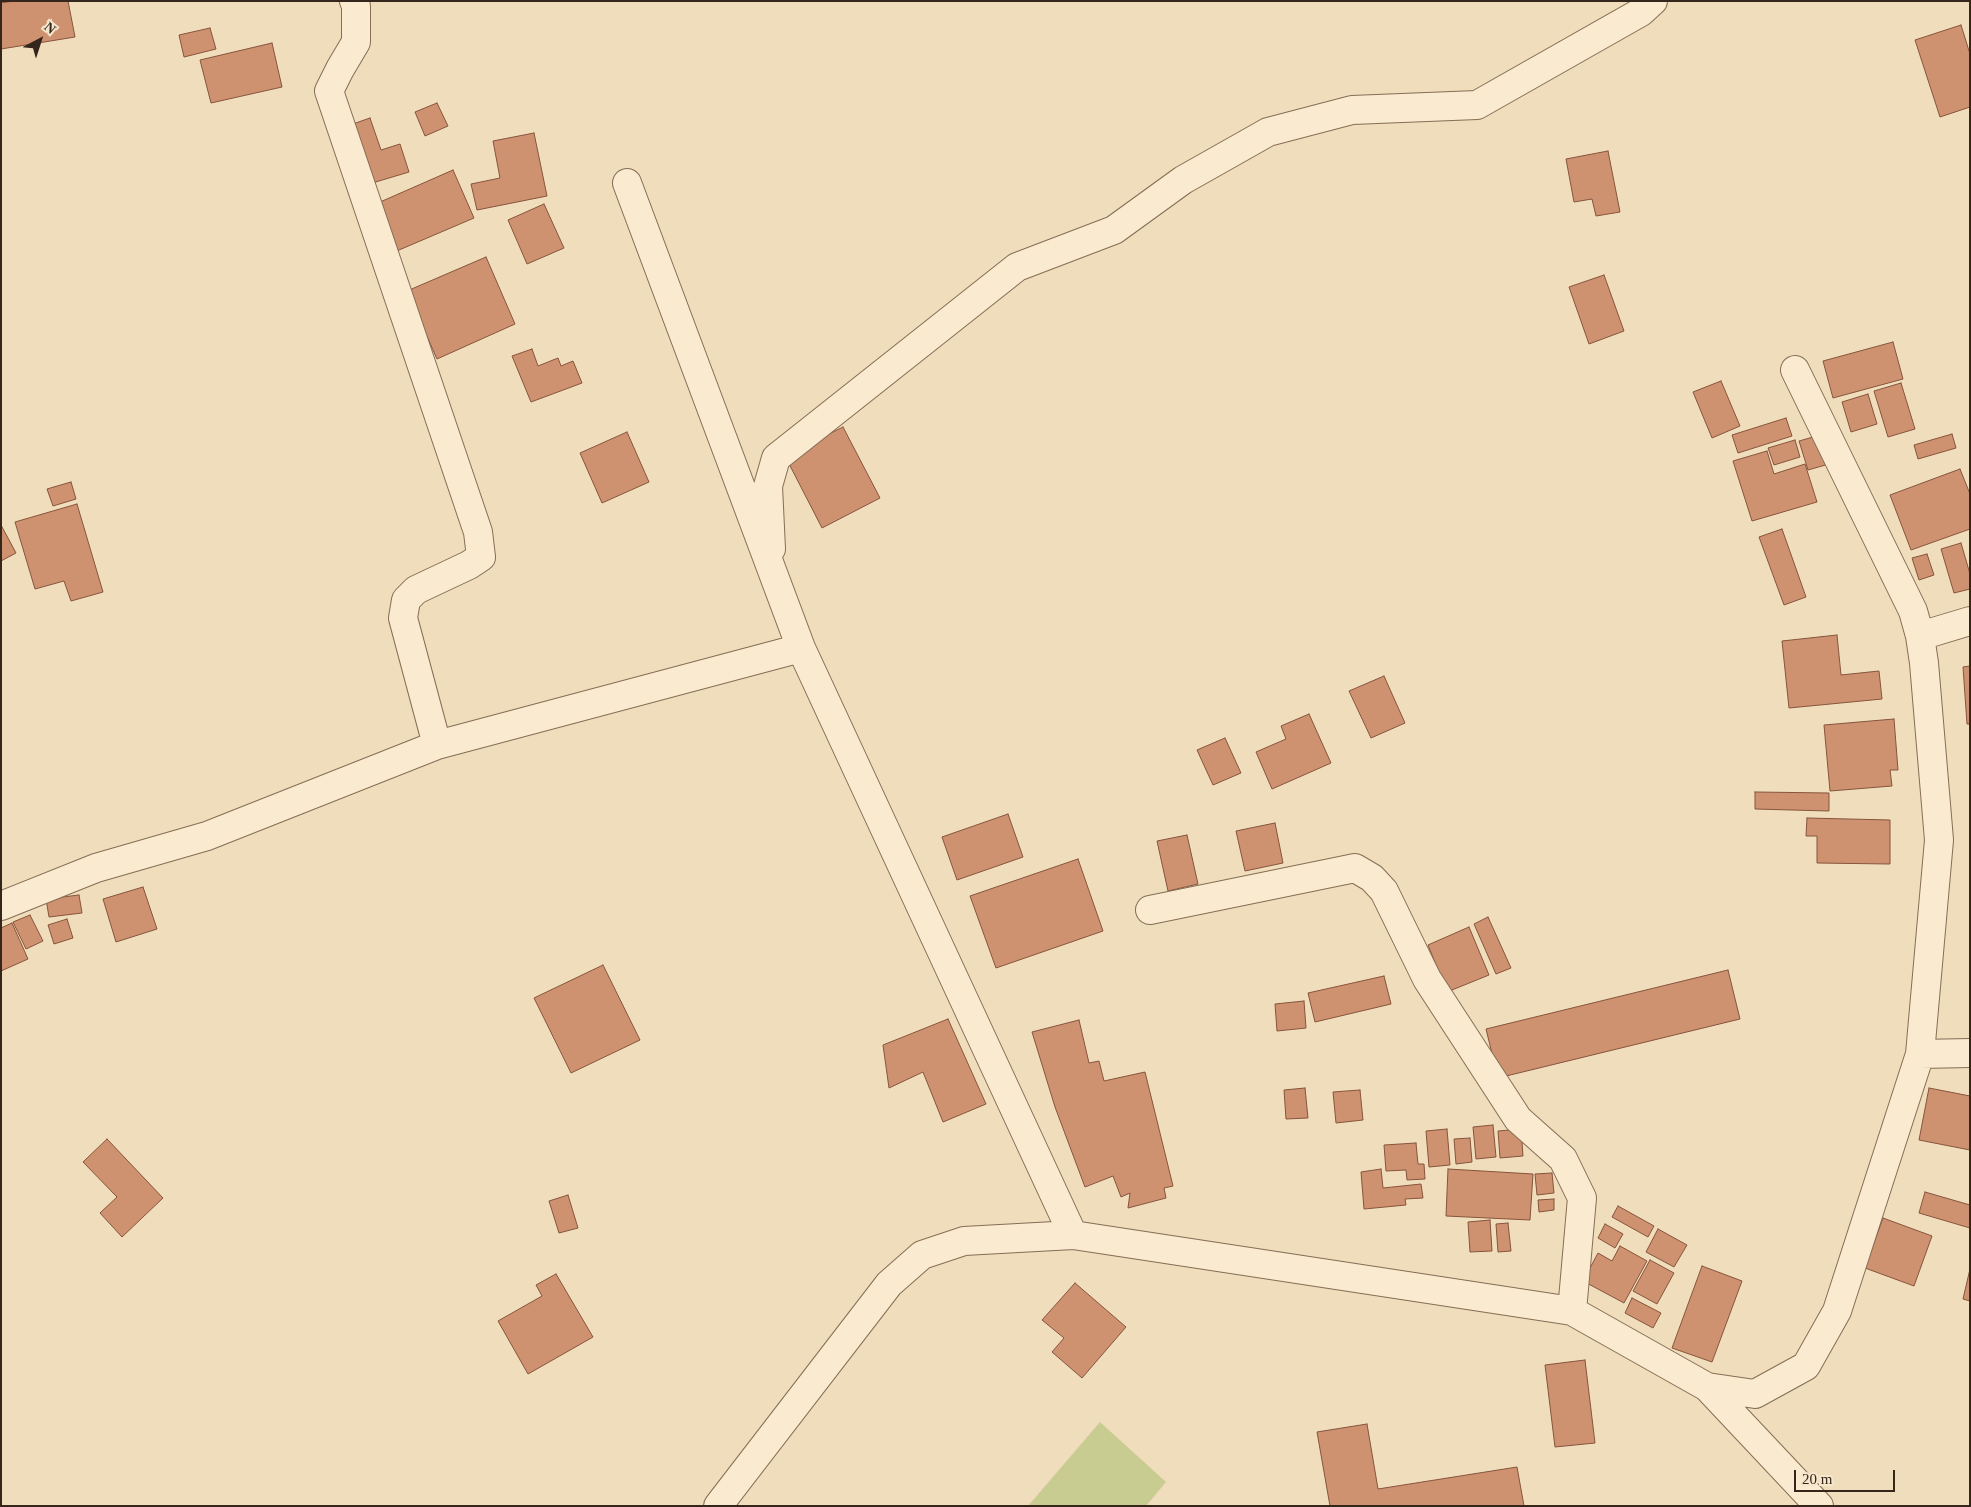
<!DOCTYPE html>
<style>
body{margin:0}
#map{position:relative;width:1971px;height:1507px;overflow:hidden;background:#efddbc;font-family:"Times New Roman",serif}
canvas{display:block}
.frame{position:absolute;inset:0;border:2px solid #35261b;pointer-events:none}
.north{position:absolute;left:15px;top:15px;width:50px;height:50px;-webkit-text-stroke:4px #f6e7cc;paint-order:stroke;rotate:40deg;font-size:14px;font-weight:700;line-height:20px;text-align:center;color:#35261b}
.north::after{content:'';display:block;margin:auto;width:18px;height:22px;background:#35261b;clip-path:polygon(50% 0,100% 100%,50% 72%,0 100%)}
.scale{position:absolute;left:1794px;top:1470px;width:101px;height:22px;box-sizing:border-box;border:2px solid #35261b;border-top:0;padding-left:6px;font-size:15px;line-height:18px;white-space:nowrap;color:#35261b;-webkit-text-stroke:4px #f6e7cc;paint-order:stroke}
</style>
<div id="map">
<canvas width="1971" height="1507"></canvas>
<div class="frame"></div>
<div class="north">N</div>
<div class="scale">20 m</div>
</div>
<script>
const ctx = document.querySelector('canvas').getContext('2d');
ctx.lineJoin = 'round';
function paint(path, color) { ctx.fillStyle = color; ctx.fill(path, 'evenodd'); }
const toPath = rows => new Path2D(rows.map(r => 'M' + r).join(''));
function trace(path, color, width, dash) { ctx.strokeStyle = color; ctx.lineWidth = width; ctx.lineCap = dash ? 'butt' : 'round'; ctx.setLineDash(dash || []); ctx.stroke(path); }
const green = toPath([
 [1100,1422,1166,1482,1146,1506,1028,1506]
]);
const building = toPath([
 [13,1,68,1,75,37,1,49,1,3,13,1],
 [1961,25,1970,54,1970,107,1940,117,1915,40,1961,25],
 [210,28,216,49,184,57,179,35,210,28],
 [272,43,282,87,211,103,200,60,272,43],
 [437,103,448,126,425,136,415,112,437,103],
 [370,118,381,150,400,144,409,172,369,184,350,125,370,118],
 [534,133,547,196,477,210,471,184,500,178,493,141,534,133],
 [1608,151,1620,212,1596,216,1592,199,1574,202,1566,159,1608,151],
 [453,170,474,218,392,253,371,206,453,170],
 [544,204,564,248,527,264,508,220,544,204],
 [486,257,515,324,437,359,407,291,486,257],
 [1604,275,1624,331,1589,344,1569,287,1604,275],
 [1893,342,1903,379,1833,398,1823,361,1893,342],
 [532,349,538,366,558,358,561,366,573,361,582,383,531,402,512,356,532,349],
 [1721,381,1740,426,1712,438,1693,392,1721,381],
 [1901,383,1915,429,1888,437,1874,391,1901,383],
 [1868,394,1877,424,1851,432,1842,402,1868,394],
 [1786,418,1792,436,1738,453,1732,435,1786,418],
 [843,427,880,498,822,528,785,456,843,427],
 [627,432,649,482,602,503,580,453,627,432],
 [1952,434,1956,448,1918,459,1914,445,1952,434],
 [1820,435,1829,464,1808,470,1799,441,1820,435],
 [1795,440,1800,457,1774,465,1768,448,1795,440],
 [1767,451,1774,474,1805,464,1817,502,1752,521,1733,461,1767,451],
 [1960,469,1970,494,1970,529,1911,550,1890,495,1960,469],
 [71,482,76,499,53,506,47,489,71,482],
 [77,504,103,592,71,601,64,581,35,589,15,522,77,504],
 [1,525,16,553,1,561,1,525],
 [1782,529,1806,597,1784,605,1759,537,1782,529],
 [1961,543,1970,574,1970,589,1954,593,1941,549,1961,543],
 [1927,554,1934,575,1919,580,1912,558,1927,554],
 [1837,635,1841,675,1879,671,1882,699,1789,708,1782,641,1837,635],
 [1970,666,1970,724,1967,724,1963,667,1970,666],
 [1384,676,1405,723,1371,738,1349,691,1384,676],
 [1309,714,1331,763,1272,789,1256,752,1286,739,1281,726,1309,714],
 [1894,719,1898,770,1890,770,1892,786,1830,791,1824,725,1894,719],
 [1225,738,1241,773,1213,785,1197,750,1225,738],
 [1755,792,1829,793,1829,811,1755,809,1755,792],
 [1008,814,1023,857,957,880,942,837,1008,814],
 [1807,818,1890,820,1890,864,1817,863,1817,836,1806,836,1807,818],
 [1275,823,1283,863,1245,871,1236,831,1275,823],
 [1187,835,1198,884,1168,891,1157,841,1187,835],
 [1078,859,1103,931,996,968,970,896,1078,859],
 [143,887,157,929,116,942,103,899,143,887],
 [79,895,82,913,49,917,46,899,79,895],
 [30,915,43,941,26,949,13,922,30,915],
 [1488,917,1511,968,1496,974,1474,924,1488,917],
 [67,919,73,938,54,944,48,925,67,919],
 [12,923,28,959,1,971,1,928,12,923],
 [1469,927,1489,975,1447,992,1428,945,1469,927],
 [603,965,640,1040,571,1073,534,998,603,965],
 [1728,970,1740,1019,1498,1078,1486,1029,1728,970],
 [1384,976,1391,1004,1315,1022,1308,993,1384,976],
 [1304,1001,1306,1028,1277,1031,1275,1004,1304,1001],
 [948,1019,986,1104,943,1122,923,1072,889,1088,883,1045,948,1019],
 [1079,1020,1089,1063,1099,1061,1104,1081,1145,1072,1173,1186,1164,1188,1166,1198,1128,1208,1130,1193,1121,1197,1113,1176,1085,1187,1055,1107,1032,1032,1079,1020],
 [1305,1088,1308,1118,1286,1119,1284,1090,1305,1088],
 [1929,1088,1970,1096,1970,1150,1919,1140,1929,1088],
 [1360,1090,1363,1120,1336,1123,1333,1092,1360,1090],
 [1493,1125,1496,1157,1476,1159,1473,1127,1493,1125],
 [1447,1129,1450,1165,1429,1167,1426,1131,1447,1129],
 [1521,1129,1523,1156,1500,1158,1498,1131,1521,1129],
 [1470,1138,1472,1162,1456,1164,1454,1139,1470,1138],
 [107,1139,163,1198,122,1237,100,1213,117,1197,83,1162,107,1139],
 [1416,1143,1418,1164,1424,1164,1425,1179,1407,1180,1406,1170,1386,1171,1384,1145,1416,1143],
 [1381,1169,1383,1188,1421,1184,1423,1198,1405,1199,1406,1205,1364,1209,1361,1172,1381,1169],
 [1448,1169,1533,1174,1530,1220,1446,1216,1448,1169],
 [1552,1173,1554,1193,1537,1195,1535,1174,1552,1173],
 [1925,1192,1970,1205,1970,1228,1919,1213,1925,1192],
 [568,1195,578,1228,559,1233,549,1201,568,1195],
 [1554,1199,1554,1210,1539,1212,1538,1200,1554,1199],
 [1618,1206,1654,1226,1648,1237,1612,1217,1618,1206],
 [1883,1218,1932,1236,1914,1286,1865,1268,1883,1218],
 [1490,1220,1492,1251,1470,1252,1468,1222,1490,1220],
 [1508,1223,1511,1251,1498,1252,1496,1224,1508,1223],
 [1605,1224,1623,1234,1615,1248,1598,1238,1605,1224],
 [1658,1229,1687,1245,1674,1267,1646,1252,1658,1229],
 [1620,1246,1647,1261,1624,1303,1583,1281,1598,1253,1612,1261,1620,1246],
 [1650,1260,1674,1273,1657,1304,1633,1291,1650,1260],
 [1702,1266,1742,1281,1712,1362,1672,1348,1702,1266],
 [1970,1269,1970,1301,1963,1299,1970,1269],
 [556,1274,593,1337,528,1374,498,1321,542,1296,536,1285,556,1274],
 [1075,1283,1126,1327,1082,1378,1052,1352,1064,1338,1042,1320,1075,1283],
 [1632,1298,1661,1313,1653,1328,1625,1313,1632,1298],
 [1585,1360,1595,1443,1555,1447,1545,1365,1585,1360],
 [1367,1424,1378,1489,1517,1467,1524,1506,1330,1506,1317,1432,1367,1424]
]);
const street = toPath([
 [354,1,356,6,356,42,340,69,329,91,478,532,481,557,469,565,416,590,406,600,403,618,437,745],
 [627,183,801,648,1073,1235],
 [771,549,768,486,776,458,1017,267,1114,230,1183,180,1268,132,1352,110,1477,105,1641,12,1653,1],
 [1920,636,1970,621],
 [1,906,96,868,207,836,437,745,801,648],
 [1150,910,1355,868,1372,878,1384,891,1427,979,1518,1119,1563,1159,1582,1198,1572,1311],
 [1920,1054,1970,1053],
 [1707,1387,1755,1394,1806,1366,1837,1311,1920,1054,1939,840,1924,663,1920,636,1913,611,1795,370],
 [718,1506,889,1284,922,1255,964,1241,1073,1235,1572,1311,1707,1387,1819,1506]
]);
paint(green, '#c9cc90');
paint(building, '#ce9271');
trace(building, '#86543b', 1);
trace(street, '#866d55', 30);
trace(street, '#faeacf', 28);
</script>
